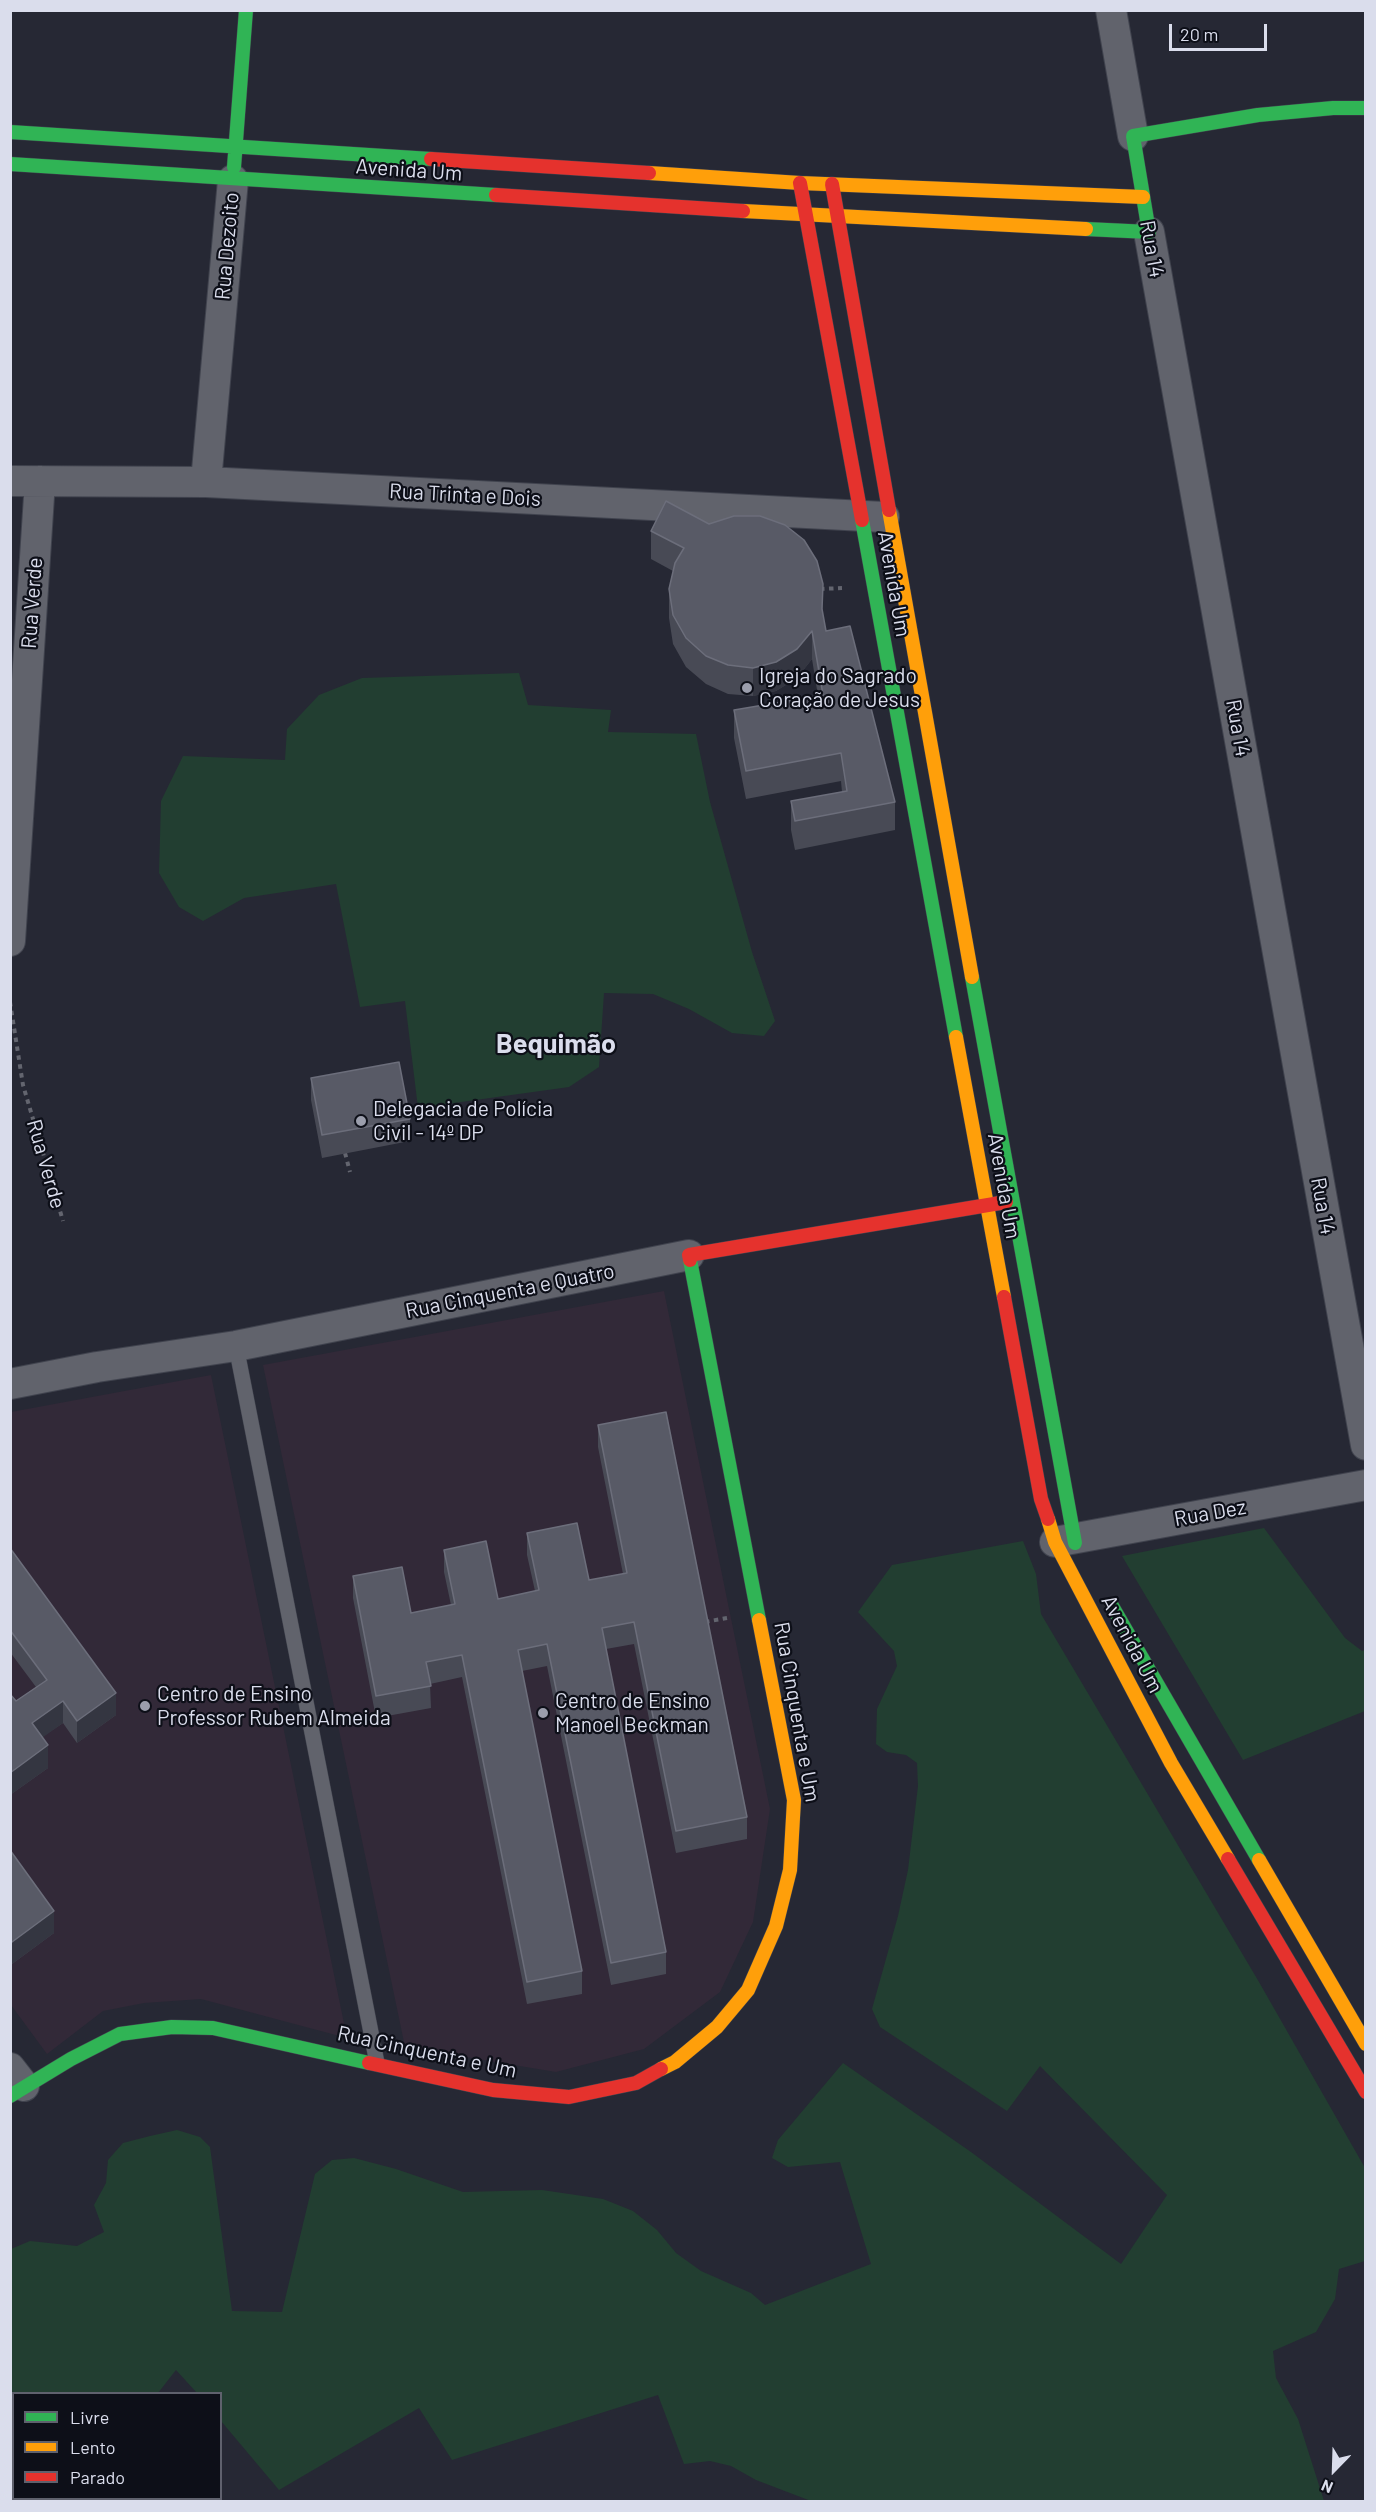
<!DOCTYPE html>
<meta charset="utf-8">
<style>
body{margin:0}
#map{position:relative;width:1376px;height:2512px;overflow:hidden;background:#262834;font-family:Barlow,sans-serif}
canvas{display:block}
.frame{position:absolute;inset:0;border:12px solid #daddec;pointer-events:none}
.legend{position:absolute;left:12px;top:2392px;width:210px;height:108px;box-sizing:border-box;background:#0d0f18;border:2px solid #5f616d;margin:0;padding:8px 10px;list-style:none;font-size:18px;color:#daddec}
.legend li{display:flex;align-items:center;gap:12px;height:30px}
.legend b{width:30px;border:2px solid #5f616d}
.north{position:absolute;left:1304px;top:2440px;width:60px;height:60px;-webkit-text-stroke:4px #0d0f18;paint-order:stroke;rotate:203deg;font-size:16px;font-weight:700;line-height:24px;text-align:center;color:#daddec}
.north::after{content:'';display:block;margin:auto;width:21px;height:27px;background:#daddec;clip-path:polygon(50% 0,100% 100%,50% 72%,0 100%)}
.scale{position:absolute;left:1169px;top:24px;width:98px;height:27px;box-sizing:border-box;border:3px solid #daddec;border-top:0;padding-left:8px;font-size:18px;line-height:21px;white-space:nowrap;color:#daddec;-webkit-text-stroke:4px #0d0f18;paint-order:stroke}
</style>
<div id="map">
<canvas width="1376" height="2512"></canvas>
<div class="frame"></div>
<ul class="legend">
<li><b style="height:8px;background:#30b455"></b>Livre</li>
<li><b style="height:8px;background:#ff9f0a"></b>Lento</li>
<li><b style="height:8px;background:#e5322d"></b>Parado</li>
</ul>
<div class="north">N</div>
<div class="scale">20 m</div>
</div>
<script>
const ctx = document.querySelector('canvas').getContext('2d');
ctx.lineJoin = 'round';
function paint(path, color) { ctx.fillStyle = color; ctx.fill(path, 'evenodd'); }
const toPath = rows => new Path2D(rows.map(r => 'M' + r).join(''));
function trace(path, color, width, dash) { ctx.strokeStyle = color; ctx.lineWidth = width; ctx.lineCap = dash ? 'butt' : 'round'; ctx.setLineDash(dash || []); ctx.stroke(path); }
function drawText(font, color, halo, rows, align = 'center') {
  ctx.font = font + ' Barlow,sans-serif'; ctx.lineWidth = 4.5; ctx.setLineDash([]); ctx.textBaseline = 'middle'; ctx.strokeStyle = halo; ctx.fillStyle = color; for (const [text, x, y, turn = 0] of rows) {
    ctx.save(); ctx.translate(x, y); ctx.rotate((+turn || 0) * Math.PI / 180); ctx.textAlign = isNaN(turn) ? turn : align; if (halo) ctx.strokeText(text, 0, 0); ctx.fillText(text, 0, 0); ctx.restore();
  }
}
const education = toPath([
 [664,1291,770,1809,753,1922,720,1992,644,2049,556,2072,405,2047,263,1365],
 [211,1375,347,2038,201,1999,144,2003,103,2011,47,2054,11,2005,11,1412]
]);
const green = toPath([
 [519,673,528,705,611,710,608,732,696,734,710,802,752,952,775,1021,764,1036,732,1033,689,1009,653,994,604,993,599,1067,569,1087,418,1108,405,1001,360,1007,336,884,244,898,203,921,179,907,159,873,161,801,183,756,285,760,287,729,319,695,362,678],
 [1264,1528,1345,1638,1362,1651,1365,1650,1365,1711,1243,1760,1122,1556],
 [1023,1541,1036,1574,1041,1614,1259,1982,1365,2168,1365,2261,1339,2269,1335,2299,1316,2332,1273,2351,1276,2378,1298,2419,1324,2501,811,2501,756,2480,731,2466,710,2461,684,2464,658,2395,452,2460,419,2408,279,2490,221,2421,220,2394,197,2393,176,2370,158,2393,14,2394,14,2498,29,2499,28,2501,11,2501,11,2249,30,2241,77,2246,104,2232,94,2205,106,2183,108,2160,123,2143,150,2136,177,2130,200,2137,210,2147,232,2311,282,2312,315,2174,332,2160,354,2158,396,2169,463,2192,542,2190,603,2199,633,2211,657,2230,676,2253,701,2271,751,2293,765,2305,871,2264,840,2162,788,2167,772,2158,778,2140,843,2063,971,2152,1121,2264,1167,2195,1040,2066,1007,2111,880,2027,872,2009,898,1916,908,1870,918,1786,917,1763,906,1755,887,1752,876,1744,877,1709,897,1666,894,1651,858,1612,892,1565]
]);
const path = toPath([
 [820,589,842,588],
 [10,1002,23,1085,63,1221],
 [345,1153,350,1172],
 [705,1622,727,1618]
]);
const lane = toPath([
 [236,1346,377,2063]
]);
const street = toPath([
 [1111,10,1133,136],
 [1149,232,1366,1445],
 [10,481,206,482,884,517],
 [206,482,233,180],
 [10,941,40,481],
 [10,1384,97,1367,236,1346,689,1255],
 [1055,1542,1366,1485],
 [10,2068,24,2086]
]);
const fast = toPath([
 [10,132,431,159],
 [10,164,496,195],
 [234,167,246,10],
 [1086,229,1149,232,1133,136,1258,115,1333,108,1366,108],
 [862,520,956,1037],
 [972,977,1075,1543],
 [690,1260,759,1620],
 [1112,1606,1259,1860],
 [10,2096,71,2059,120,2034,172,2027,213,2028,369,2063]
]);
const slow = toPath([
 [649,173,800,183,1143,197],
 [743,211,1086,229],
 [889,510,972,977],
 [956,1037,1004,1297],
 [1048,1519,1055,1542,1171,1763,1228,1859],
 [1259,1860,1366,2044],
 [661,2069,675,2062,717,2027,748,1990,776,1926,790,1870,794,1800,759,1620]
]);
const jam = toPath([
 [431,159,649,173],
 [800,183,862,520],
 [832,184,889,510],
 [496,195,743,211],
 [690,1260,689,1255,1006,1202],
 [1004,1297,1041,1499,1048,1519],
 [1228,1859,1366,2092],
 [369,2063,493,2090,569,2097,636,2083,661,2069]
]);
const wall = toPath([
 [651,531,823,616,826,631,895,802,895,830,795,850,791,830,791,801,842,792,841,781,746,799,734,738,734,710,818,696,812,659,797,678,776,691,753,696,728,694,706,684,686,667,673,644,669,618,669,589,673,571,651,559],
 [311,1078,410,1119,410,1141,322,1158,311,1100],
 [598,1425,747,1817,747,1839,676,1853,634,1644,606,1649,666,1952,666,1974,611,1985,547,1666,522,1671,582,1971,582,1994,527,2004,462,1677,430,1684,431,1708,376,1718,353,1598,353,1576,411,1613,451,1605,444,1572,444,1550,498,1599,535,1591,527,1555,527,1533,589,1580,623,1574,598,1447],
 [10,1548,116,1715,77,1743,63,1723,42,1737,48,1768,10,1795,10,1694,16,1701,36,1687,10,1652],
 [10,1850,54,1933,12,1964,10,1962]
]);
const shadedWall = toPath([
 [823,584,823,613,822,637,822,609],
 [812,631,812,659,797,678,776,691,753,696,753,668],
 [116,1693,116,1715,77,1743,77,1721],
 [63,1701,63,1723,32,1745,32,1723],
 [48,1745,48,1768,10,1795,10,1773],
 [54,1911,54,1933,12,1964,12,1942]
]);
const building = toPath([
 [666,501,709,524,734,516,760,516,785,525,804,540,817,561,823,584,822,609,826,631,850,626,895,802,795,821,791,801,847,791,841,753,746,771,734,710,823,695,812,631,797,649,776,662,753,668,728,665,706,656,686,638,673,615,669,589,675,563,684,548,651,531,666,501],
 [399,1062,410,1119,322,1135,311,1078,399,1062],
 [666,1412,747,1817,676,1831,634,1622,602,1628,666,1952,611,1963,547,1644,518,1650,582,1971,527,1982,462,1655,426,1662,431,1686,376,1696,353,1576,402,1567,411,1613,455,1604,444,1550,486,1541,498,1599,539,1590,527,1533,577,1523,589,1580,627,1573,598,1425,666,1412],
 [10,1548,116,1693,77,1721,63,1701,32,1723,48,1745,10,1773,10,1694,16,1701,47,1680,10,1630,10,1548],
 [10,1850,54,1911,12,1942,10,1940,10,1850]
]);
const markers = [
 [747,688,6,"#9b9eac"],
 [361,1121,6,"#9b9eac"],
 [145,1706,6,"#9b9eac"],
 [543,1713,6,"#9b9eac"]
];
const streetNames = [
 ["Avenida Um",409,170,4],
 ["Rua Dezoito",227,246,-85],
 ["Rua 14",1152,249,80],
 ["Rua Trinta e Dois",465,495,3],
 ["Avenida Um",894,584,80],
 ["Rua Verde",32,603,-86],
 ["Rua 14",1238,728,80],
 ["Rua Verde",46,1164,74],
 ["Avenida Um",1004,1186,80],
 ["Rua 14",1323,1206,80],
 ["Rua Cinquenta e Quatro",510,1291,-11],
 ["Rua Dez",1210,1513,-10],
 ["Avenida Um",1132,1644,62],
 ["Rua Cinquenta e Um",797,1712,80],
 ["Rua Cinquenta e Um",427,2052,12]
];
const poiNames = [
 ["Igreja do Sagrado",759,676],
 ["Coração de Jesus",759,700],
 ["Delegacia de Polícia",373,1109],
 ["Civil - 14º DP",373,1133],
 ["Centro de Ensino",157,1694],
 ["Professor Rubem Almeida",157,1718],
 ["Centro de Ensino",555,1701],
 ["Manoel Beckman",555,1725]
];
const districtNames = [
 ["Bequimão",556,1044]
];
paint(education, '#322938');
paint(green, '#223e31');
trace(lane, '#40434e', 16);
trace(street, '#40434e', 32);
trace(fast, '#40434e', 15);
trace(slow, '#40434e', 15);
trace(jam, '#40434e', 15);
trace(path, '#63656f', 4, [4.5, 4.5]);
trace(lane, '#61636c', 15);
trace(street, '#61636c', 30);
trace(fast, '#30b455', 14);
trace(slow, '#ff9f0a', 14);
trace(jam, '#e5322d', 14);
paint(wall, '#484a55');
paint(shadedWall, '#343641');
paint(building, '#585a66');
trace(building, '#6c6e7b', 1.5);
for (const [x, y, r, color] of markers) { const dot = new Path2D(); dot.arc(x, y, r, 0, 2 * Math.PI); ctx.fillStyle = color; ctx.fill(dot); trace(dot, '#0d0f18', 2); }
drawText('21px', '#daddec', '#0d0f18', streetNames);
drawText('21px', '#daddec', '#0d0f18', poiNames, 'left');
drawText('bold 27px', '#daddec', '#0d0f18', districtNames);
</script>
